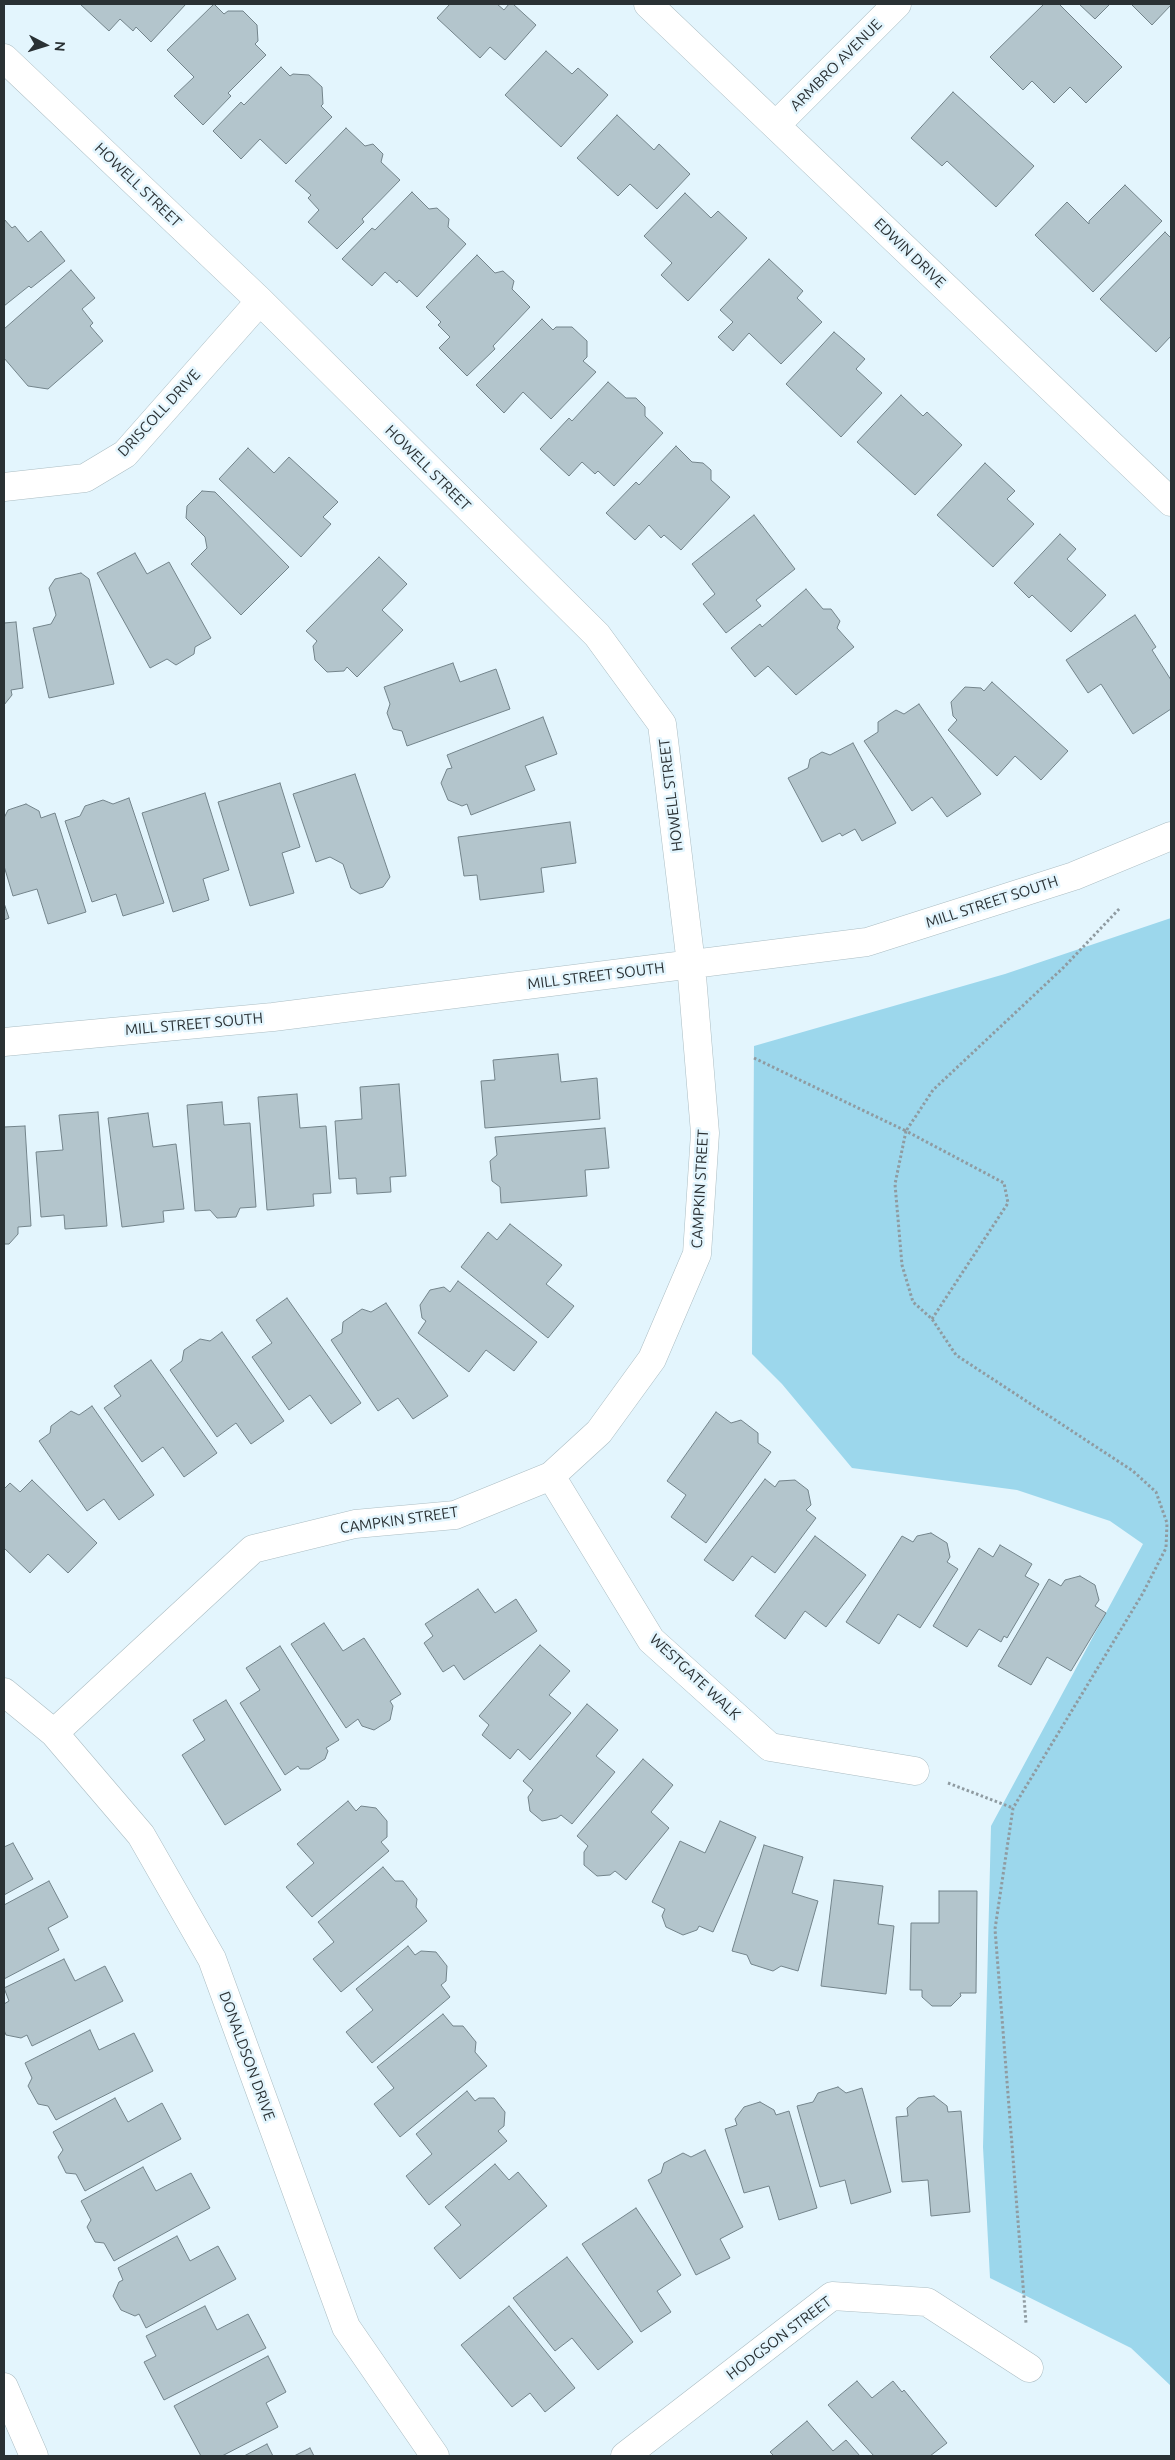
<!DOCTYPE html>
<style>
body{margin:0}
#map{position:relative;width:1175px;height:2460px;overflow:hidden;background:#e3f5fd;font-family:Ubuntu,sans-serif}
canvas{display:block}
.frame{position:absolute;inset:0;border:5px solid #2a3134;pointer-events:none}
.north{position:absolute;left:20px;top:20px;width:50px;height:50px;-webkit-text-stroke:4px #e3f5fd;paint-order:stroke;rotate:95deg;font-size:14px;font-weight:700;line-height:20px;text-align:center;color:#2a3134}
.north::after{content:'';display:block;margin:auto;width:18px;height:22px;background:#2a3134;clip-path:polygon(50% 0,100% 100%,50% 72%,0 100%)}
</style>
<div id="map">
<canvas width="1175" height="2460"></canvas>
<div class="frame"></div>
<div class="north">N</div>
</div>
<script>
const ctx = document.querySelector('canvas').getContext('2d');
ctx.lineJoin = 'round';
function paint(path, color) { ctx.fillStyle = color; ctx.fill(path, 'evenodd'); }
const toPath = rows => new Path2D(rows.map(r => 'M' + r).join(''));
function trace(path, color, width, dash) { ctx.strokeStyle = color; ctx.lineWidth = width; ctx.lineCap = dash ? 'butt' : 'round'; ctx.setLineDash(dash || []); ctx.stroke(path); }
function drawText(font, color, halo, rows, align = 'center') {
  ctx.font = font + ' Ubuntu,sans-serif'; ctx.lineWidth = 5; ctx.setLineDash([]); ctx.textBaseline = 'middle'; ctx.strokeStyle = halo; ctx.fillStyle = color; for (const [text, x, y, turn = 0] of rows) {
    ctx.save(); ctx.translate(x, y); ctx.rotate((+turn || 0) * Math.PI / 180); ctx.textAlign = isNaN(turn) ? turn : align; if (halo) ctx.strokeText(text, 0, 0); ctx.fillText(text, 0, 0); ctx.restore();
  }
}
const green = toPath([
 [1171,918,1171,2386,1131,2348,990,2278,983,2147,991,1826,1143,1544,1110,1521,1017,1490,852,1468,782,1384,752,1354,754,1046,1005,974]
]);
const building = toPath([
 [80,4,186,4,151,42,136,27,133,31,120,19,109,31,80,4],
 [214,4,224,14,228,11,243,11,257,25,258,41,255,44,266,55,228,93,231,96,203,125,174,96,194,77,167,50,214,4],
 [450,4,497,4,504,10,509,4,513,4,536,25,505,60,490,47,480,58,437,18,450,4],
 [1044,4,1059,4,1122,67,1086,103,1070,87,1054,103,1032,81,1023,90,990,57,1044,4],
 [1079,4,1110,4,1095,19,1079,4],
 [1131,4,1171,4,1171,5,1152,25,1131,4],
 [546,51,572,74,578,68,608,95,561,147,505,95,546,51],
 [281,67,290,76,293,74,309,75,322,87,323,104,321,106,332,117,286,164,260,139,241,159,213,131,241,102,244,105,281,67],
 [953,92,1034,166,996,207,947,161,942,166,911,138,953,92],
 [617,115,654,150,659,144,690,174,657,209,630,184,618,196,577,158,617,115],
 [346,128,365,146,373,144,383,154,381,162,400,180,362,219,364,222,337,249,308,222,319,210,308,198,311,195,295,181,346,128],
 [1125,185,1162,221,1093,292,1035,235,1067,202,1089,224,1089,221,1125,185],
 [412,192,429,209,437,208,449,219,448,227,466,244,417,297,399,280,397,283,385,272,372,286,342,259,372,228,375,230,412,192],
 [685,193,711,218,718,211,747,238,688,301,661,275,672,263,644,236,685,193],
 [4,219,12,228,15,226,28,242,41,231,65,261,31,288,29,286,4,306,4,219],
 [1165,232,1171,238,1171,336,1156,352,1100,299,1165,232],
 [477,255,495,273,503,271,514,281,512,289,530,307,493,346,495,349,467,376,439,348,450,337,438,325,441,322,426,307,477,255],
 [769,259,803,291,797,298,822,322,781,364,749,333,733,351,718,337,733,322,720,310,769,259],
 [71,270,95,298,82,309,93,323,90,326,103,341,48,389,28,386,4,358,4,329,71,270],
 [542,319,553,330,556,327,572,327,587,341,587,357,583,361,596,372,551,419,523,392,504,413,476,385,542,319],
 [834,332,865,359,856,369,882,393,841,437,786,384,834,332],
 [608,382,626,398,636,398,645,407,645,416,663,433,614,486,598,471,595,474,582,462,569,476,540,449,569,418,572,421,608,382],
 [901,395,923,416,927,412,962,445,915,495,857,442,901,395],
 [676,446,692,462,703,463,711,470,711,480,730,497,681,550,664,535,661,538,649,525,635,540,606,513,636,482,639,485,676,446],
 [248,448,274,473,289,457,338,502,323,517,331,524,301,557,219,479,248,448],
 [985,463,1015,491,1007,499,1034,524,993,567,937,515,985,463],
 [202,491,215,492,289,567,241,615,191,564,207,548,205,537,186,518,187,506,202,491],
 [754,515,795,569,756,600,761,606,726,633,703,604,715,594,692,564,754,515],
 [1060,534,1076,549,1067,559,1106,595,1071,632,1032,595,1029,598,1014,583,1060,534],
 [135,553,147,574,169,562,211,638,195,647,194,654,176,665,167,659,150,668,97,573,135,553],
 [379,557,407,584,382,610,403,630,357,677,347,667,344,671,327,672,315,660,313,646,317,641,306,631,379,557],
 [81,573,89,579,114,684,49,698,33,628,51,624,56,615,49,588,55,579,81,573],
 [806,589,823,609,831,609,840,621,837,628,854,647,796,695,768,666,755,677,731,648,760,624,762,627,806,589],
 [1135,615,1156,647,1152,650,1171,680,1171,709,1133,734,1101,684,1088,693,1066,660,1135,615],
 [16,622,23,688,11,690,12,695,4,705,4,623,16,622],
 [453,663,460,682,496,669,510,709,407,746,402,731,393,729,387,713,390,704,384,687,453,663],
 [992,682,1068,751,1041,780,1015,756,997,776,948,730,957,720,953,716,951,702,965,687,981,688,984,691,992,682],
 [919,704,981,794,947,817,932,797,912,811,864,741,878,732,878,722,896,710,904,714,919,704],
 [543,717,557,754,525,766,535,790,471,815,467,804,462,806,448,800,441,783,447,769,452,768,447,755,543,717],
 [853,743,896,823,862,841,855,829,842,836,840,833,822,842,788,778,808,768,810,759,822,752,830,755,853,743],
 [355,774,390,877,383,887,360,894,351,888,343,864,330,857,316,862,293,794,355,774],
 [280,783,300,847,282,853,294,893,250,906,218,802,280,783],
 [205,793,229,870,203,879,209,900,173,912,142,813,205,793],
 [129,798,164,903,123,916,116,894,92,902,65,821,80,816,85,806,103,800,113,804,129,798],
 [26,804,39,811,41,818,55,813,86,912,48,924,37,889,13,896,4,866,4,818,8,810,26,804],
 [570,822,576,863,541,868,544,892,480,900,477,875,464,876,458,837,570,822],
 [4,903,9,918,4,920,4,903],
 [558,1054,561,1082,597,1078,600,1119,485,1128,481,1081,495,1080,493,1060,558,1054],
 [399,1084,406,1176,390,1177,391,1192,357,1194,356,1178,339,1179,335,1121,362,1119,360,1087,399,1084],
 [297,1094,300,1128,326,1126,331,1193,313,1194,314,1206,267,1210,258,1097,297,1094],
 [222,1102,224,1125,250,1123,256,1207,240,1208,236,1217,217,1218,210,1210,195,1211,187,1105,222,1102],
 [98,1112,107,1226,65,1229,64,1215,41,1217,36,1152,63,1150,59,1115,98,1112],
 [148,1113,153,1147,176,1144,184,1209,163,1211,164,1222,122,1227,108,1118,148,1113],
 [25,1126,31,1226,18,1227,18,1234,9,1244,4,1244,4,1127,25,1126],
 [605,1128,609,1168,585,1170,587,1196,501,1203,500,1187,492,1181,490,1161,497,1155,495,1137,605,1128],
 [510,1224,562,1265,546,1284,574,1306,548,1338,461,1267,488,1232,497,1240,510,1224],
 [458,1281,537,1342,514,1371,486,1350,469,1372,418,1333,426,1321,422,1318,420,1305,430,1290,444,1287,450,1292,458,1281],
 [287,1298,361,1403,331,1424,310,1395,289,1410,252,1357,272,1343,256,1320,287,1298],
 [386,1303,448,1396,413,1419,398,1398,378,1411,331,1340,342,1333,343,1322,362,1309,371,1312,386,1303],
 [222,1332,284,1421,251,1444,236,1423,217,1437,170,1370,182,1361,184,1350,200,1339,210,1341,222,1332],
 [151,1360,217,1453,184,1477,163,1447,142,1462,104,1408,121,1396,114,1386,151,1360],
 [92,1406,154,1495,119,1520,104,1499,87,1511,39,1441,50,1433,51,1426,71,1411,79,1415,92,1406],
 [716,1412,731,1423,741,1420,758,1433,758,1443,771,1452,706,1543,671,1517,686,1495,667,1481,716,1412],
 [765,1479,775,1487,779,1481,795,1480,808,1490,811,1505,806,1510,816,1518,775,1573,752,1556,733,1581,704,1560,765,1479],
 [32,1480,97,1543,68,1573,48,1554,30,1573,4,1548,4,1489,10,1483,20,1492,32,1480],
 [931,1533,947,1543,950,1557,947,1562,958,1569,920,1628,898,1614,879,1644,846,1622,902,1536,913,1542,917,1536,931,1533],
 [815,1536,866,1575,826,1627,805,1611,785,1639,755,1616,815,1536],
 [1000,1545,1032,1564,1025,1576,1039,1584,1007,1638,1004,1636,1001,1642,979,1629,967,1647,933,1626,979,1548,993,1557,1000,1545],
 [1080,1576,1095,1585,1099,1600,1095,1606,1106,1613,1071,1671,1047,1657,1031,1685,998,1666,1049,1579,1061,1586,1065,1580,1080,1576],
 [478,1589,495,1613,516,1599,537,1631,464,1680,454,1665,443,1672,424,1643,433,1636,425,1624,478,1589],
 [324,1623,343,1651,364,1638,401,1694,390,1701,393,1706,390,1720,374,1730,362,1726,358,1719,346,1728,291,1644,324,1623],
 [540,1645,570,1671,549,1695,571,1713,530,1760,518,1749,510,1759,482,1735,489,1725,479,1716,540,1645],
 [280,1646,339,1740,326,1748,328,1751,325,1759,309,1769,300,1769,298,1766,285,1775,240,1703,260,1690,246,1668,280,1646],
 [226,1700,281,1790,225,1825,182,1755,205,1740,193,1720,226,1700],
 [587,1704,618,1730,596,1756,615,1772,572,1824,561,1815,557,1818,542,1821,530,1811,528,1797,533,1790,523,1781,587,1704],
 [643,1759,673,1785,651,1812,669,1828,626,1880,615,1871,610,1875,597,1876,584,1865,584,1852,588,1846,577,1836,643,1759],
 [348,1801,356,1811,361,1806,376,1808,387,1821,387,1837,381,1842,389,1851,312,1917,286,1887,314,1863,297,1844,348,1801],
 [720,1821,756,1837,713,1932,699,1926,697,1930,683,1935,666,1927,662,1916,665,1909,652,1902,680,1841,705,1853,720,1821],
 [13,1843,33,1879,4,1895,4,1847,13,1843],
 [764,1845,803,1857,792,1893,818,1901,798,1971,781,1966,773,1971,751,1964,747,1955,732,1951,764,1845],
 [383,1867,395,1881,403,1881,417,1899,416,1907,427,1921,341,1992,313,1959,334,1942,318,1922,383,1867],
 [834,1880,883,1886,878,1924,894,1926,886,1994,821,1986,834,1880],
 [49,1881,68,1917,48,1928,59,1950,4,1979,4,1905,49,1881],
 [939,1891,977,1891,976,1993,960,1993,961,1996,951,2006,932,2006,922,1997,922,1990,910,1990,911,1923,939,1923,939,1891],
 [408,1946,415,1955,421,1951,436,1952,447,1966,446,1981,441,1985,450,1997,372,2063,346,2032,373,2010,356,1989,408,1946],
 [64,1959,75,1981,105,1966,123,2001,32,2046,27,2035,21,2038,6,2035,4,2030,4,2004,9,2001,4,1988,64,1959],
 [443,2014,453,2026,463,2026,476,2042,475,2052,487,2066,400,2137,374,2104,394,2088,377,2067,443,2014],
 [90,2030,99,2050,134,2033,153,2071,56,2120,48,2106,38,2104,28,2086,32,2078,25,2063,90,2030],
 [838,2087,846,2093,862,2088,891,2192,851,2204,845,2180,820,2187,797,2106,813,2102,818,2093,838,2087],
 [467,2091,475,2101,479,2098,494,2098,505,2112,504,2126,498,2131,507,2141,429,2205,406,2176,432,2154,416,2134,467,2091],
 [934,2096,947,2106,948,2112,961,2111,970,2212,931,2216,928,2180,902,2182,896,2117,908,2116,907,2108,918,2098,934,2096],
 [115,2098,128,2122,162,2103,181,2139,85,2191,76,2174,66,2173,58,2157,63,2150,53,2132,115,2098],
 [760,2102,774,2110,776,2115,789,2111,817,2208,779,2220,769,2186,744,2193,725,2129,737,2125,735,2119,744,2107,760,2102],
 [705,2150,743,2227,720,2239,730,2258,696,2275,648,2180,661,2173,664,2163,683,2153,691,2157,705,2150],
 [495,2164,509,2180,518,2172,547,2206,460,2279,434,2248,461,2225,445,2207,495,2164],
 [143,2167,156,2191,191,2173,210,2208,114,2261,104,2243,95,2242,87,2227,91,2220,81,2201,143,2167],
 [636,2208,681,2275,657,2291,671,2312,641,2332,582,2244,636,2208],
 [177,2236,190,2261,218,2246,236,2279,146,2328,139,2314,135,2316,121,2310,113,2296,119,2282,123,2280,118,2268,177,2236],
 [567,2257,633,2342,598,2370,572,2338,555,2351,513,2298,567,2257],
 [205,2306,217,2330,248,2314,266,2348,164,2400,144,2362,156,2356,146,2336,205,2306],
 [509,2306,575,2388,545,2412,530,2393,512,2407,461,2345,509,2306],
 [268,2356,286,2392,266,2403,278,2427,222,2456,201,2456,174,2406,268,2356],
 [857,2381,872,2398,893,2381,902,2392,904,2390,947,2443,930,2456,874,2456,828,2405,857,2381],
 [807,2421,833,2451,846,2440,860,2456,774,2456,770,2452,807,2421],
 [267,2444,273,2456,244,2456,267,2444],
 [310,2448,314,2456,294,2456,310,2448]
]);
const path = toPath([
 [754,1058,906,1131,933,1090,1064,967,1120,908],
 [932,1319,1008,1203,1004,1183,906,1131,895,1184,902,1265,913,1302,932,1319,956,1355,1133,1471,1156,1492,1167,1523,1166,1548,1143,1593,1013,1808,995,1929,1026,2323],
 [948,1783,1013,1808]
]);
const minor = toPath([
 [648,4,1171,502],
 [4,58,260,301,597,635,662,724,691,964,705,1133,697,1254,652,1359,599,1432,551,1476,455,1515,355,1524,253,1549,54,1733],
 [776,125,897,4],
 [4,487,85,478,125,454,260,301],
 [4,1042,273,1017,867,942,1074,876,1171,836],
 [551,1476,651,1640,770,1747,915,1771],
 [4,1692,54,1733,141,1835,212,1959,346,2327,435,2456],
 [625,2456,832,2296,927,2302,1029,2368]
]);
const tertiary = toPath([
 [4,2387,34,2456]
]);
const streetNames = [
 ["ARMBRO AVENUE",836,65,-45],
 ["HOWELL STREET",138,185,44],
 ["EDWIN DRIVE",910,253,44],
 ["DRISCOLL DRIVE",159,413,-47],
 ["HOWELL STREET",428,468,45],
 ["HOWELL STREET",671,795,-97],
 ["MILL STREET SOUTH",992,902,-18],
 ["MILL STREET SOUTH",596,976,-7],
 ["MILL STREET SOUTH",194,1024,-5],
 ["CAMPKIN STREET",700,1189,-87],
 ["CAMPKIN STREET",399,1520,-8],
 ["WESTGATE WALK",695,1677,43],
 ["DONALDSON DRIVE",247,2056,70],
 ["HODGSON STREET",779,2338,-37]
];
paint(green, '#9cd7ec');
paint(building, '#b3c5cc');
trace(building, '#73848b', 1);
trace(minor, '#abbdc3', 29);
trace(tertiary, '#abbdc3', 29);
trace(path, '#8f9ba1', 3, [2.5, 2.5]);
trace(minor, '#fff', 28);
trace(tertiary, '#fff', 28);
drawText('15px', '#2a3134', '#e3f5fd', streetNames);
</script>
